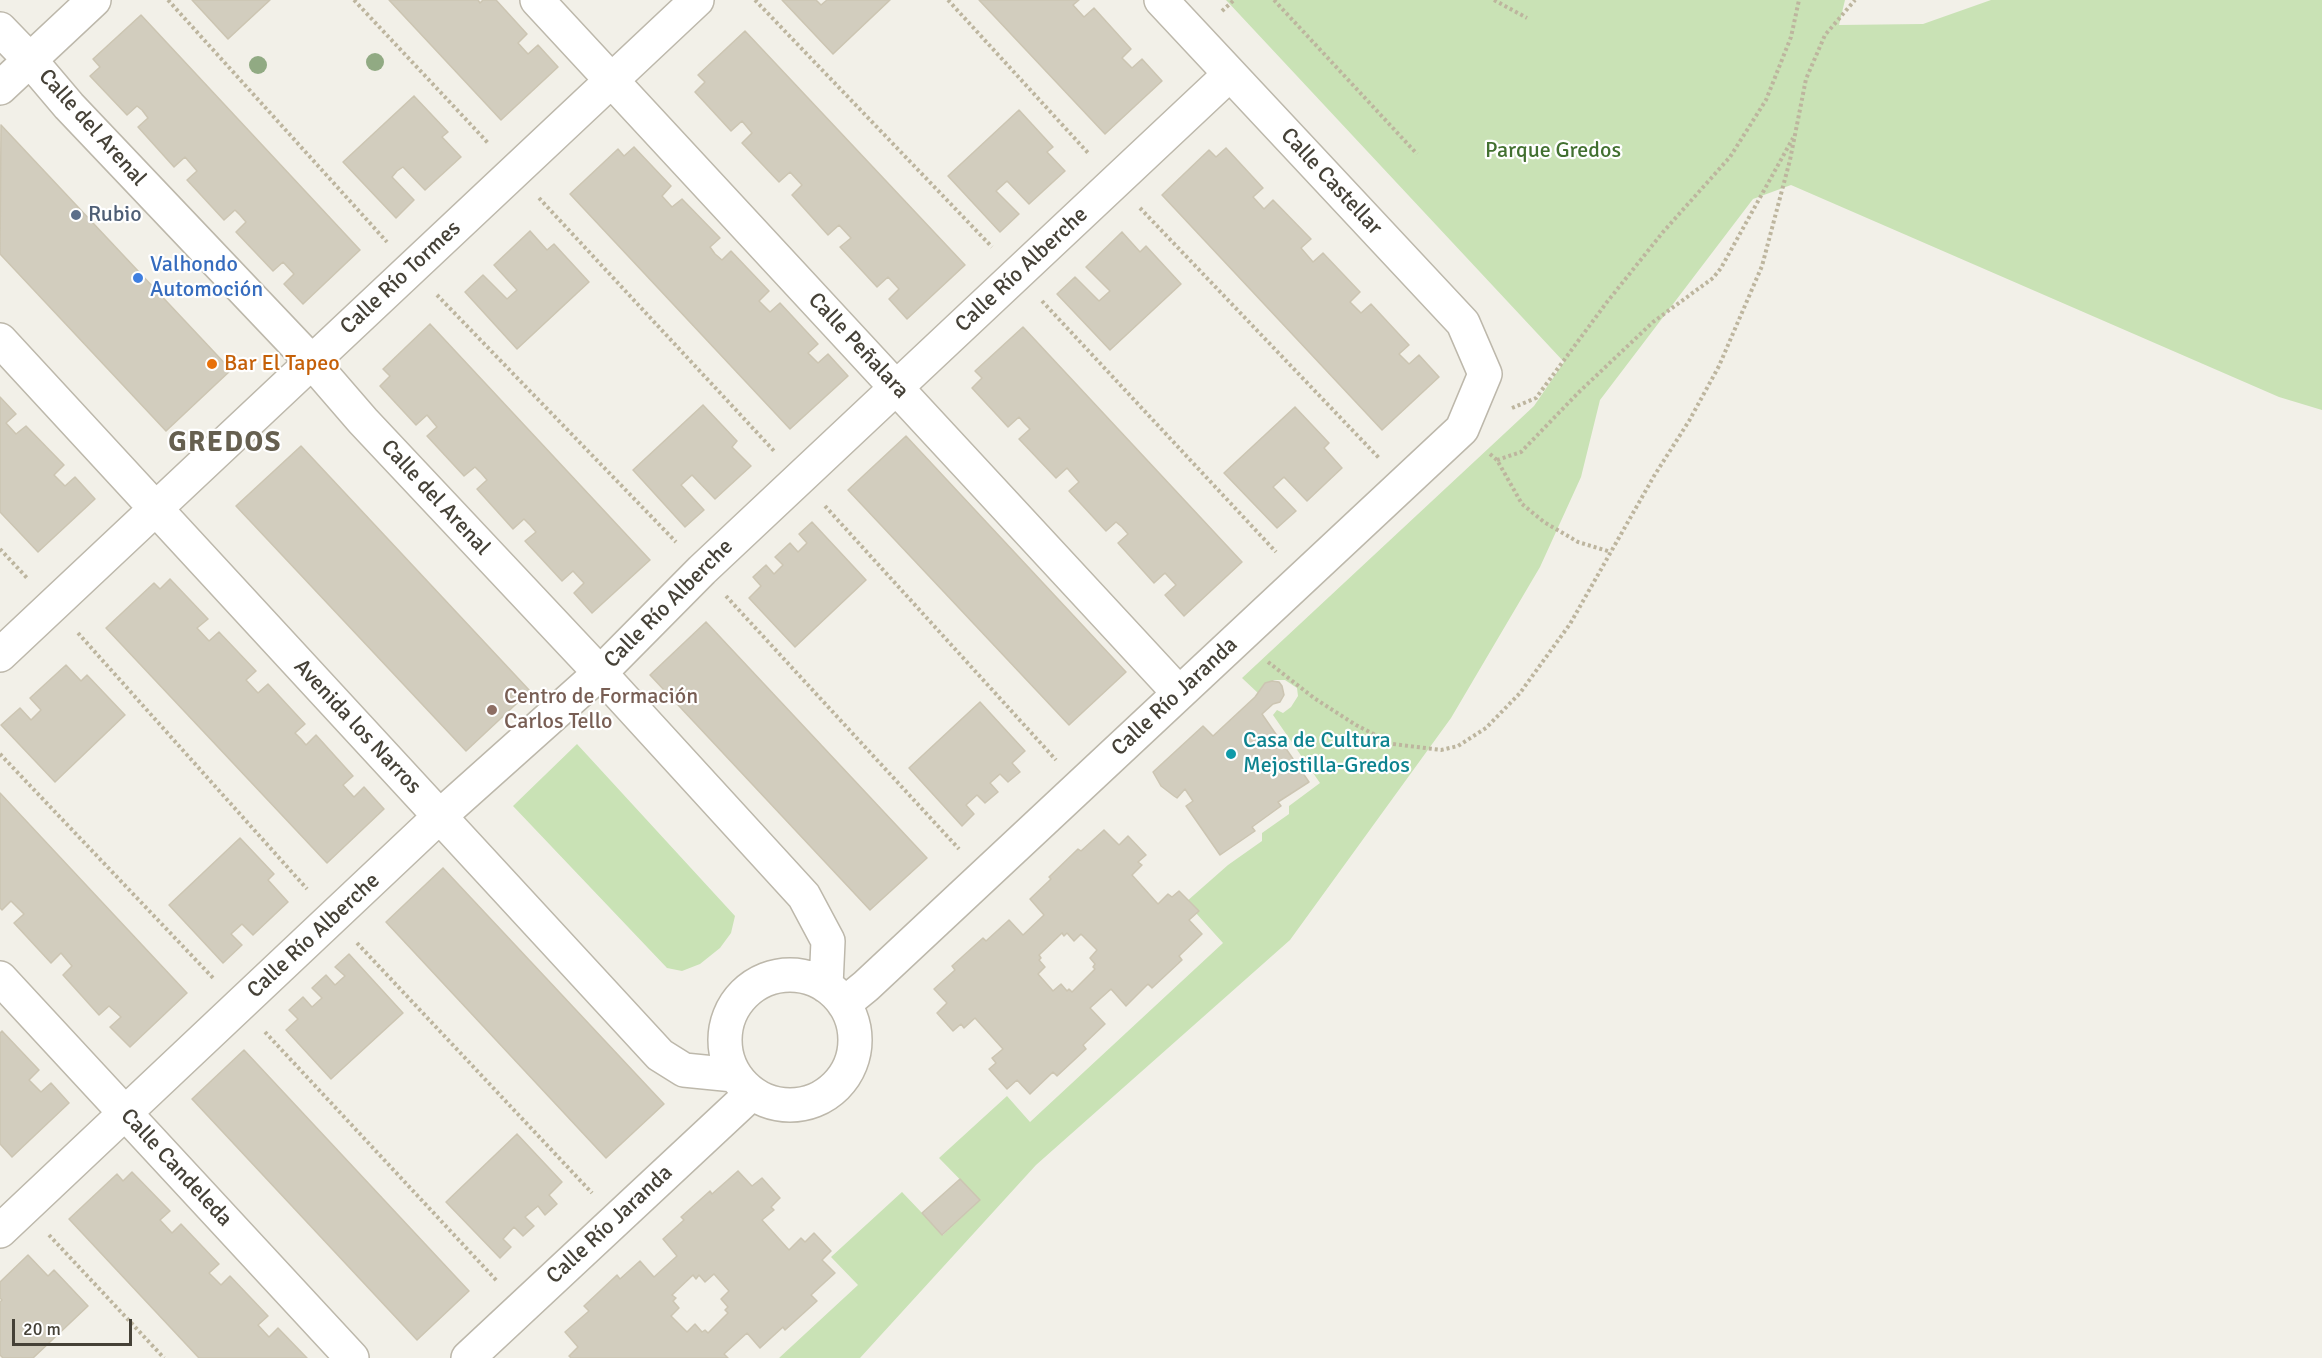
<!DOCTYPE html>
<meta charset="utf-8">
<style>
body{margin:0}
#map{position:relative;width:2322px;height:1358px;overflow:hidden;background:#f2f0e8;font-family:Signika,sans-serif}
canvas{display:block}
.scale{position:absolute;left:12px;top:1319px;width:120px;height:27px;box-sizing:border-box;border:3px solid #454137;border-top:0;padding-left:8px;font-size:18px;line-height:21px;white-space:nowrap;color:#454137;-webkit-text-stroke:4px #fff;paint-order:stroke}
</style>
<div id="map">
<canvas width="2322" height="1358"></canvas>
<div class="scale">20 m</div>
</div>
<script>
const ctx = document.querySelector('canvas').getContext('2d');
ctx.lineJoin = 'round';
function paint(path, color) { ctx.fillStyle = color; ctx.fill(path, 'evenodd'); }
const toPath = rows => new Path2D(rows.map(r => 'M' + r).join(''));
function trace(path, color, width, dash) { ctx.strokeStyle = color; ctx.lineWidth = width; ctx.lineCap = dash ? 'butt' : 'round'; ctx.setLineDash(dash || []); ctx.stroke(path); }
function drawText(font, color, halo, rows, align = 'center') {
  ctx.font = font + ' Signika,sans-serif'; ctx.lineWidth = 4.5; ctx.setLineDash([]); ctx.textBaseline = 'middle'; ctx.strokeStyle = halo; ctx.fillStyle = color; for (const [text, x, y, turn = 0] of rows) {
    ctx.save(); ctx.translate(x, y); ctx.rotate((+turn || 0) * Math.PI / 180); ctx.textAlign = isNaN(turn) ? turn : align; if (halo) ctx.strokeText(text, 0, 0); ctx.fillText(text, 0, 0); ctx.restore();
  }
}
const green = toPath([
 [1226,0,1845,0,1839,25,1923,24,1991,0,2322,0,2322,410,2279,397,1791,185,1753,199,1600,400,1581,477,1540,567,1451,718,1290,940,1036,1165,860,1358,779,1358,858,1285,831,1257,902,1192,943,1235,980,1200,939,1158,1007,1096,1030,1122,1223,943,1186,902,1228,865,1262,841,1262,833,1289,814,1289,806,1320,783,1273,715,1277,710,1283,713,1291,707,1298,696,1297,688,1285,680,1274,680,1259,694,1242,678,1534,406,1564,362],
 [577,744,735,916,731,933,720,948,700,964,682,971,667,968,513,806]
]);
const building = toPath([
 [192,0,270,0,228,39,192,0],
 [389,0,478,0,480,3,483,0,496,0,527,34,518,43,528,54,538,45,558,67,501,120,389,0],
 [782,0,816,0,821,5,827,0,890,0,833,54,782,0],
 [979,0,1079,0,1073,5,1084,17,1094,8,1131,49,1122,58,1132,68,1142,59,1162,81,1105,134,979,0],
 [141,15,360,250,303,304,284,284,294,274,283,262,273,271,236,232,246,222,240,215,235,210,224,220,187,180,197,171,185,157,174,167,138,127,148,118,142,110,137,106,127,115,90,76,100,67,93,59,141,15],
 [745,31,965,265,907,319,889,299,899,289,888,277,877,287,840,247,851,238,839,225,828,235,792,195,802,185,790,172,779,182,742,143,752,133,742,121,731,131,695,92,705,82,698,75,745,31],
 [414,96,448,132,442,137,461,157,425,190,403,167,397,171,392,177,414,200,396,218,343,162,414,96],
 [1019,110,1053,147,1047,152,1065,171,1029,204,1007,181,996,191,1019,214,1000,232,948,176,1019,110],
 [1,125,231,370,166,431,0,254,1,125],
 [634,147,671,186,662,196,672,207,682,199,720,238,710,247,715,254,722,260,731,251,769,291,759,301,770,312,780,303,818,344,808,353,818,363,828,354,848,376,790,429,570,194,618,149,624,156,634,147],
 [1226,148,1263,188,1253,197,1264,209,1273,200,1311,239,1301,248,1313,262,1323,253,1360,292,1350,302,1361,313,1371,304,1409,345,1399,354,1409,364,1419,355,1439,377,1382,430,1162,195,1209,150,1216,157,1226,148],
 [530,231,547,250,554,244,589,282,517,349,465,292,483,275,507,299,517,290,494,265,530,231],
 [1122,232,1140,252,1146,246,1181,284,1110,350,1057,294,1075,277,1099,301,1110,291,1086,267,1122,232],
 [430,324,650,560,592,613,574,593,584,583,573,571,562,581,525,541,536,532,530,525,524,519,513,529,477,489,487,480,481,473,475,467,464,476,427,436,437,427,427,415,416,425,380,386,390,376,383,369,430,324],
 [1023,327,1242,562,1184,616,1165,595,1176,585,1165,573,1154,583,1118,543,1128,534,1122,527,1116,522,1106,531,1069,491,1079,482,1067,468,1056,478,1019,439,1030,429,1024,423,1019,417,1008,427,972,388,982,378,975,371,1023,327],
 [0,397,16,414,6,423,16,434,26,426,64,465,54,475,65,486,75,477,95,499,38,552,0,512,0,397],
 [703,405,737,441,732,447,751,466,715,499,692,475,681,485,704,510,685,527,633,470,703,405],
 [1295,407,1329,443,1324,448,1342,468,1307,501,1284,477,1273,487,1296,511,1277,528,1224,473,1295,407],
 [906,436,1126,672,1069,725,848,490,906,436],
 [301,446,530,691,466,751,236,506,301,446],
 [812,522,866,580,795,647,749,598,761,586,753,577,766,565,774,574,783,565,775,557,790,543,798,552,807,543,799,534,812,522],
 [170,579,208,619,197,628,209,641,219,632,256,671,246,680,258,693,268,684,305,724,295,733,301,739,306,745,316,735,353,776,343,785,354,797,364,787,384,809,327,863,106,628,154,583,160,589,170,579],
 [706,622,927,858,870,910,650,675,706,622],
 [66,665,81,681,87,675,125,715,55,782,1,725,20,708,31,720,41,710,30,698,66,665],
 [1272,681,1279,682,1282,686,1284,695,1280,702,1273,704,1262,714,1309,782,1278,802,1281,806,1252,827,1255,831,1220,855,1186,806,1193,801,1185,789,1177,798,1174,796,1161,786,1153,772,1203,726,1213,736,1255,697,1265,683,1272,681],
 [980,702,1025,751,1012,763,1020,772,1008,782,1000,774,990,783,998,792,985,803,977,795,966,805,974,814,962,826,909,768,980,702],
 [0,793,187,993,130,1047,110,1027,121,1017,109,1006,99,1015,63,975,72,966,61,953,51,963,14,923,24,914,11,901,2,910,0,908,0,793],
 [1104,830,1119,845,1128,836,1146,855,1138,862,1142,865,1132,875,1158,904,1168,894,1172,897,1179,891,1199,911,1189,920,1202,934,1179,956,1182,960,1152,988,1148,984,1126,1006,1111,989,1101,998,1090,1008,1105,1024,1083,1045,1086,1049,1057,1076,1053,1072,1030,1094,1017,1080,1007,1089,989,1069,996,1063,992,1058,1003,1049,975,1018,964,1028,961,1024,953,1031,937,1013,947,1003,934,989,955,970,952,966,983,938,986,941,1009,920,1023,935,1044,915,1030,899,1051,879,1049,877,1078,849,1081,851,1104,830],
 [1062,933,1064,936,1067,933,1074,941,1081,934,1097,950,1090,958,1095,964,1093,967,1095,969,1072,992,1069,989,1067,991,1061,984,1053,991,1038,974,1045,967,1039,960,1041,958,1039,955,1062,933],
 [240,838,274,874,268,880,288,902,253,935,242,924,231,934,242,945,223,963,169,905,240,838],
 [443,868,664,1104,606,1158,386,922,443,868],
 [349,954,403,1013,331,1079,286,1030,298,1019,289,1010,303,997,312,1007,322,998,312,988,326,975,335,985,345,976,335,967,349,954],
 [2,1031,39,1070,29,1080,41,1092,51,1083,69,1103,12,1157,0,1144,0,1033,2,1031],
 [244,1050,469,1291,417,1340,192,1099,244,1050],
 [517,1134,562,1182,549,1195,557,1204,545,1215,538,1206,525,1217,534,1226,523,1236,514,1227,503,1239,511,1247,500,1258,446,1202,517,1134],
 [738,1171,752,1186,762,1178,780,1198,771,1207,774,1210,762,1220,789,1250,801,1238,805,1242,814,1233,831,1251,822,1260,835,1273,811,1295,817,1301,785,1330,783,1327,760,1348,747,1333,724,1354,728,1358,571,1358,569,1356,578,1347,565,1332,589,1311,584,1306,617,1275,620,1279,640,1261,654,1277,677,1256,663,1239,684,1220,681,1217,710,1191,712,1194,738,1171],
 [714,1274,729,1291,721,1299,728,1307,725,1310,728,1313,708,1333,705,1330,702,1332,695,1324,687,1332,671,1316,679,1308,673,1301,676,1298,672,1295,693,1275,696,1279,699,1275,705,1282,714,1274],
 [132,1172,170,1211,160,1220,172,1233,181,1224,219,1264,209,1273,221,1285,230,1276,268,1316,258,1325,269,1337,278,1328,307,1358,199,1358,69,1219,117,1174,123,1181,132,1172],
 [960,1179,980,1200,942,1235,922,1213,960,1179],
 [28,1255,48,1276,54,1270,88,1306,33,1358,3,1358,0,1355,0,1302,2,1300,0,1298,0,1282,28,1255]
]);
const path = toPath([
 [168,0,387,242],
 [354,0,489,144],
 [755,0,992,247],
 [948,0,1089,154],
 [1274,0,1417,154],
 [1494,0,1527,18],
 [1222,11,1234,0],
 [539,198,775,452],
 [1140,208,1379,458],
 [437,295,676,542],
 [1042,301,1276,552],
 [1512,408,1536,398,1607,302,1663,232,1730,157,1766,100,1791,37,1799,0],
 [1490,454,1497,460,1522,504,1544,522,1578,542,1611,552],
 [1497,460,1521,452,1579,392,1653,322,1713,278,1721,268,1793,138],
 [825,506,1056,760],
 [0,549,28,579],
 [726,596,959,849],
 [78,633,307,889],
 [1268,662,1314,698,1356,725,1393,744,1441,750,1458,746,1486,728,1520,693,1570,624,1654,476,1689,421,1719,366,1762,266,1790,160,1806,79,1825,35,1855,0],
 [0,754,214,979],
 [357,943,592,1193],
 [265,1032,497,1281],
 [49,1235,164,1358]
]);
const street = toPath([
 [537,0,1179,693],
 [0,29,30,60,69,106,312,362,363,421,600,673,804,896,828,941,826,986],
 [0,88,94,0],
 [0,340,660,1055,684,1070,734,1075],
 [0,655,697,0],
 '725 1040a65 65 0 1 1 130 0a65 65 0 1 1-130 0Z',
 [0,978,352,1358],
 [844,1004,866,986,1462,429,1485,374,1463,323,1161,0],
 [0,1231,440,816,600,673,702,570,1230,74],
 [468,1358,752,1093]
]);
const trees = [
 [375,62],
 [258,65]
];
const markers = [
 [76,215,6,"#5c6f8a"],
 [138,278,6,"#3f7fe0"],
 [212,364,6,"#e8710a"],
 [492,710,6,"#8d6e63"],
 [1231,754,6,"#0f9aa8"]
];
const streetNames = [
 ["Calle del Arenal",92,128,48],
 ["Calle Castellar",1331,182,47],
 ["Calle Río Alberche",1022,270,-43],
 ["Calle Río Tormes",401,278,-43],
 ["Calle Peñalara",858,346,47],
 ["Calle del Arenal",435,498,47],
 ["Calle Río Alberche",669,604,-45],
 ["Calle Río Jaranda",1175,697,-43],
 ["Avenida los Narros",357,727,47],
 ["Calle Río Alberche",314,936,-43],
 ["Calle Candeleda",176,1168,47],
 ["Calle Río Jaranda",610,1225,-43]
];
const parkNames = [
 ["Parque Gredos",1553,151]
];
const serviceNames = [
 ["Rubio",88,215]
];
const shopNames = [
 ["Valhondo",150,265],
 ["Automoción",150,290]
];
const foodNames = [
 ["Bar El Tapeo",224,364]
];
const educationNames = [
 ["Centro de Formación",504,697],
 ["Carlos Tello",504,722]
];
const cultureNames = [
 ["Casa de Cultura",1243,741],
 ["Mejostilla-Gredos",1243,766]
];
const districtNames = [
 ["GREDOS",225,444]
];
paint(green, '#c9e2b5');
paint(building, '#d2cdbe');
trace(building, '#ccc5b2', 1.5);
trace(street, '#bdb8ab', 36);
trace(path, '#bdb59e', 4, [3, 3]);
trace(street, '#fff', 33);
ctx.fillStyle = '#91aa83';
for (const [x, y] of trees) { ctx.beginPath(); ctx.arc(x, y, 9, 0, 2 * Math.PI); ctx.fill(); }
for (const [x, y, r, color] of markers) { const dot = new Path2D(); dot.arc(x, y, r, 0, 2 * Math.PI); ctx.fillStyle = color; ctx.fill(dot); trace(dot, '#fff', 2); }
drawText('22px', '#454137', '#fff', streetNames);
drawText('22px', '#427030', '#fff', parkNames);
drawText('22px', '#4e5e75', '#fff', serviceNames, 'left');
drawText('22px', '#366cbe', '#fff', shopNames, 'left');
drawText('22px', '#c56008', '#fff', foodNames, 'left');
drawText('22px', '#785e54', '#fff', educationNames, 'left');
drawText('22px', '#0d838f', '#fff', cultureNames, 'left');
ctx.letterSpacing = '1.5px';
drawText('bold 28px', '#666050', '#fff', districtNames);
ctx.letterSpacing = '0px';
</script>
